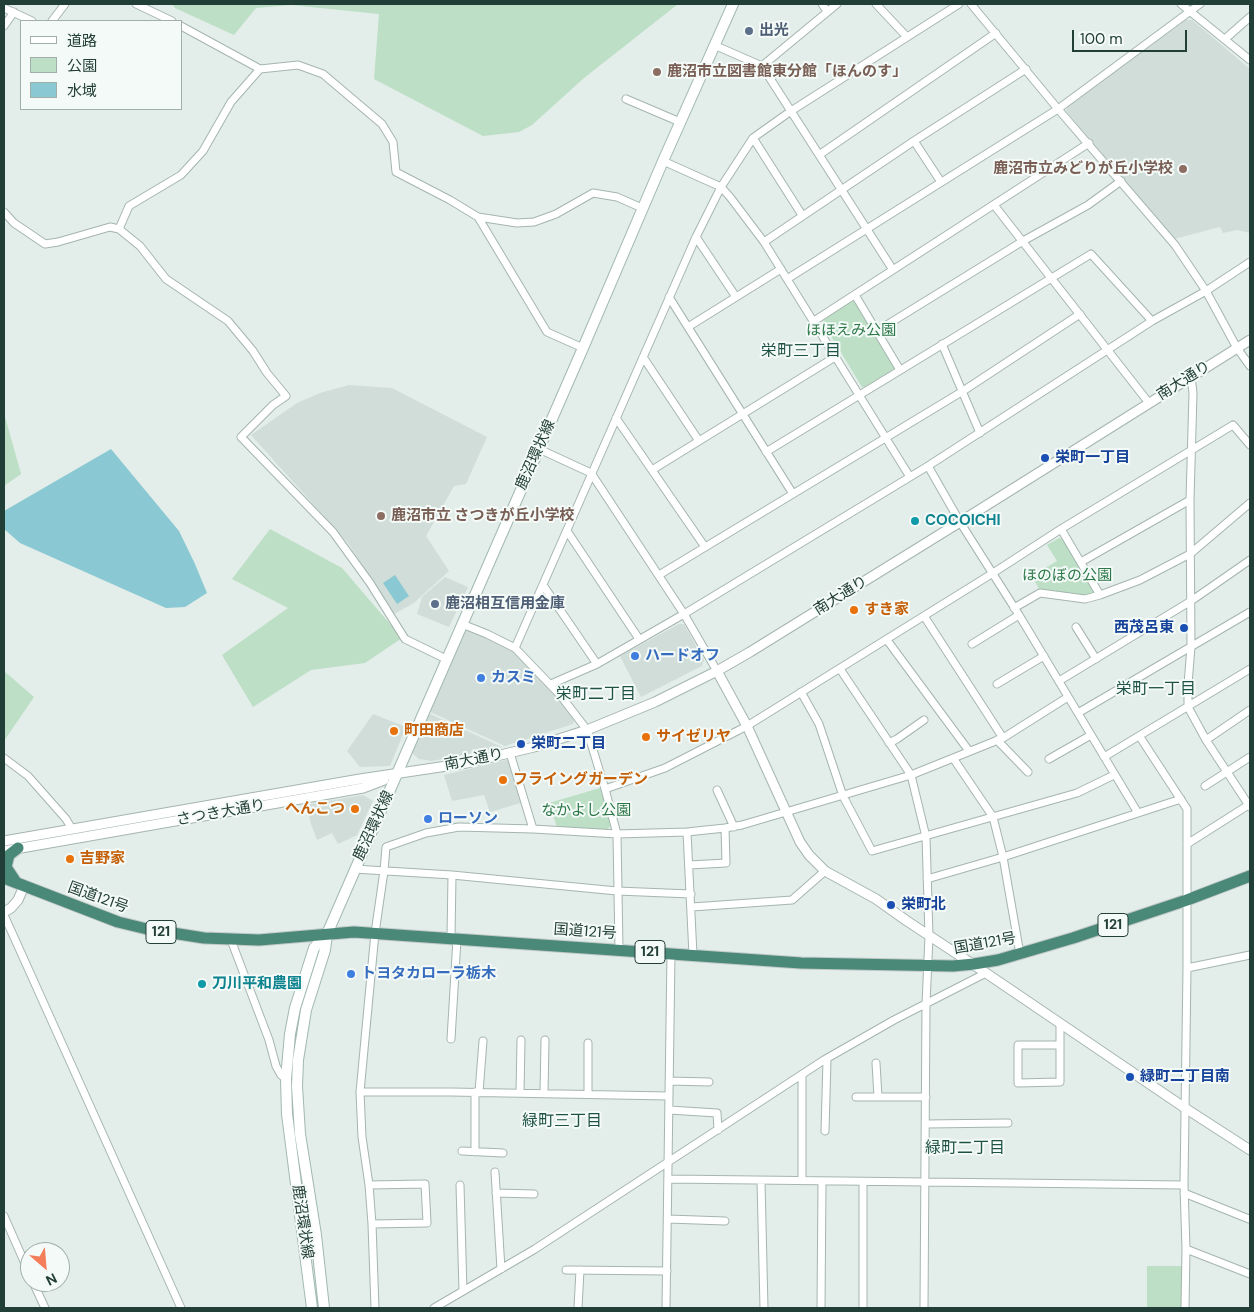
<!DOCTYPE html>
<meta charset="utf-8">
<style>
body{margin:0}
#map{position:relative;width:1254px;height:1312px;overflow:hidden;background:#e3ede9;font-family:"DM Sans","Noto Sans JP",sans-serif}
canvas{display:block}
.frame{position:absolute;inset:0;border:5px solid #223f37;pointer-events:none}
.legend{position:absolute;left:20px;top:20px;width:162px;height:90px;box-sizing:border-box;background:#f4faf7;border:1px solid #a0afaa;margin:0;padding:6px 9px;list-style:none;font-size:15px;color:#223f37}
.legend li{display:flex;align-items:center;gap:10px;height:25px}
.legend b{width:25px;border:1px solid #a0afaa}
.north{position:absolute;left:20px;top:1242px;width:50px;height:50px;box-sizing:border-box;background:#f4faf7;border:1px solid #a0afaa;border-radius:50%;rotate:153deg;font-size:14px;font-weight:700;line-height:20px;text-align:center;color:#223f37}
.north::after{content:'';display:block;margin:auto;width:18px;height:22px;background:#f57e5a;clip-path:polygon(50% 0,100% 100%,50% 72%,0 100%)}
.scale{position:absolute;left:1072px;top:30px;width:115px;height:22px;box-sizing:border-box;border:2px solid #223f37;border-top:0;padding-left:6px;font-size:15px;line-height:18px;white-space:nowrap;color:#223f37;-webkit-text-stroke:4px #f4faf7;paint-order:stroke}
</style>
<div id="map">
<canvas width="1254" height="1312"></canvas>
<div class="frame"></div>
<ul class="legend">
<li><b style="height:6px;background:#fff"></b>道路</li>
<li><b style="height:14px;background:#bcdfc5"></b>公園</li>
<li><b style="height:14px;background:#8ac9d3"></b>水域</li>
</ul>
<div class="north">N</div>
<div class="scale">100 m</div>
</div>
<script>
const ctx = document.querySelector('canvas').getContext('2d');
ctx.lineJoin = 'round';
function paint(path, color) { ctx.fillStyle = color; ctx.fill(path, 'evenodd'); }
const toPath = rows => new Path2D(rows.map(r => 'M' + r).join(''));
function trace(path, color, width, dash) { ctx.strokeStyle = color; ctx.lineWidth = width; ctx.lineCap = dash ? 'butt' : 'round'; ctx.setLineDash(dash || []); ctx.stroke(path); }
function drawText(font, color, halo, rows, align = 'center') {
  ctx.font = font + ' "DM Sans","Noto Sans JP",sans-serif'; ctx.lineWidth = 4; ctx.setLineDash([]); ctx.textBaseline = 'middle'; ctx.strokeStyle = halo; ctx.fillStyle = color; for (const [text, x, y, turn = 0] of rows) {
    ctx.save(); ctx.translate(x, y); ctx.rotate((+turn || 0) * Math.PI / 180); ctx.textAlign = isNaN(turn) ? turn : align; if (halo) ctx.strokeText(text, 0, 0); ctx.fillText(text, 0, 0); ctx.restore();
  }
}
const built = toPath([
 [1186,20,1192,20,1250,69,1250,233,1237,230,1223,233,1220,227,1174,239,1066,111,1068,106],
 [349,385,392,388,487,437,466,484,454,486,426,536,449,571,414,603,394,614,348,543,251,435,297,403,320,393],
 [445,577,468,587,449,627,417,614,422,597],
 [679,624,684,624,704,660,702,666,641,697,620,656],
 [465,628,514,651,554,693,574,720,573,724,505,746,428,711],
 [428,713,502,747,432,761,419,759,412,753],
 [373,714,406,727,390,766,360,767,347,751],
 [510,759,524,802,490,812,484,795,452,801,444,775],
 [363,795,373,801,357,835,338,844,332,833,317,840,311,824,306,805]
]);
const green = toPath([
 [172,4,678,4,584,78,532,125,519,132,483,136,374,79,379,14,291,5,256,8,234,35,175,8],
 [851,301,858,303,895,367,894,372,867,388,862,387,823,323,824,319],
 [4,413,21,474,4,486],
 [270,529,342,568,402,638,365,663,311,670,253,707,222,655,288,608,232,579],
 [1059,538,1063,539,1095,591,1091,596,1039,589,1032,576,1057,561,1047,545],
 [4,671,34,697,4,741],
 [600,788,612,824,607,830,557,827,549,803],
 [1147,1266,1182,1266,1182,1307,1147,1307]
]);
const water = toPath([
 [111,449,179,531,195,564,207,593,185,607,166,608,20,543,4,529,4,511],
 [395,575,409,596,397,604,383,583]
]);
const minor = toPath([
 [136,4,172,21],
 [822,4,827,11],
 [876,4,907,37],
 [971,4,1058,109,1175,245,1206,291,1237,348,1250,366],
 [1181,4,1250,60],
 [4,8,32,21],
 [52,21,65,4],
 [4,26,14,12],
 [181,26,260,69,298,65,323,74,382,124,393,142,396,172,450,200,478,217,517,223,534,222,556,214,593,193,617,197,642,208],
 [1225,39,1250,17],
 [714,45,762,66,893,270],
 [762,66,837,4],
 [626,99,680,122],
 [753,138,802,215],
 [914,141,941,182],
 [819,155,996,33],
 [663,161,721,187,730,197,764,242,910,477],
 [994,205,1149,403],
 [4,212,14,223,45,244,58,242,110,227,119,229,140,246,166,279,228,321,253,351,267,373,286,396,273,405,241,437,333,532,370,583,405,639,446,659],
 [478,217,547,332,583,348],
 [119,229,129,206,181,175,203,151,231,102,260,69],
 [696,237,736,297],
 [764,242,914,141,1026,69],
 [787,279,1058,109,1200,4],
 [855,295,900,370],
 [669,297,793,494],
 [814,321,1089,143],
 [688,327,781,269],
 [877,331,1023,241,1088,205,1121,181],
 [942,344,980,433],
 [643,357,699,441],
 [1191,376,1193,393,1190,500,1191,647,1188,684,1188,707,1206,740,1250,807],
 [616,418,705,547],
 [539,449,591,473,684,614,717,671],
 [766,452,1091,254,1152,321],
 [928,466,960,522,1019,615,1138,813],
 [652,470,835,357],
 [1061,529,1100,595],
 [567,531,639,639],
 [1081,562,1190,500],
 [659,575,963,391,1080,314],
 [543,585,597,664],
 [1014,608,1040,593,1085,599,1100,595,1140,580,1190,554,1250,503],
 [924,616,1003,738],
 [462,624,487,634,515,648,561,696,587,730,605,789,617,834,619,949],
 [1076,627,1096,659],
 [887,640,969,751],
 [972,644,1019,615],
 [515,648,696,237,721,187,753,138,791,111,959,4],
 [840,669,911,775,926,837,929,936,926,1004,924,1308],
 [1059,681,1191,601,1250,560],
 [551,684,597,664,684,614,928,466,1152,321,1206,291,1250,262],
 [997,684,1044,656],
 [801,692,819,724,843,796,872,851,1077,793,1114,775],
 [1078,713,1250,612],
 [1140,737,1187,809,1187,968,1184,1185,1186,1249,1185,1308],
 [997,740,1028,772],
 [1206,740,1250,710],
 [889,743,897,739,924,720],
 [510,753,533,829],
 [1104,757,1250,669],
 [4,758,28,776,66,819,72,829],
 [953,758,993,817,1003,857,1020,954],
 [1049,759,1091,735],
 [1205,786,1250,757],
 [605,789,665,768,747,726,993,573,1061,529,1233,425,1250,445],
 [717,790,734,827],
 [687,832,693,955],
 [1187,844,1250,804],
 [689,865,726,863,725,828],
 [354,869,452,875,617,891,691,894],
 [927,879,1003,857,1181,799],
 [692,907,792,900,825,871],
 [4,915,181,1308],
 [451,938,452,875],
 [231,940,269,1040,276,1066,281,1075,286,1079],
 [1187,968,1250,955],
 [451,1039,457,939],
 [1059,1045,1018,1045,1018,1083,1060,1082,1060,1024],
 [876,1063,878,1097],
 [802,1075,802,1181],
 [669,1081,709,1082],
 [360,1092,451,1092,669,1096],
 [479,1092,483,1041],
 [520,1093,521,1040],
 [544,1093,545,1040],
 [588,1094,588,1043],
 [856,1097,926,1097],
 [669,1110,717,1113,718,1130],
 [926,1124,1008,1123],
 [825,1131,827,1059],
 [462,1151,503,1153],
 [475,1152,475,1092],
 [495,1172,501,1269],
 [669,1179,1184,1185],
 [761,1181,764,1308],
 [863,1182,863,1308],
 [369,1185,425,1184,427,1223,372,1224],
 [460,1185,463,1291],
 [496,1193,534,1194],
 [1184,1193,1249,1219],
 [4,1216,30,1275],
 [668,1219,725,1221],
 [1186,1249,1250,1274],
 [566,1270,667,1271],
 [33,1282,45,1308],
 [375,1308,372,1224,369,1185,362,1137,360,1092,375,933,384,871,386,847,426,833,459,827,533,829,617,834,687,832,725,828,742,825,911,775,1003,738,1068,697],
 [434,1308,535,1249,824,1060,894,1020,986,973],
 [578,1308,580,1270],
 [666,1308,671,953],
 [821,1308,822,1182]
]);
const tertiary = toPath([
 [717,671,747,726,800,842,809,855,825,871,876,899,907,921,986,973,1185,1108,1250,1150],
 [4,841,360,779,467,763,534,747,587,730,655,702,717,671,750,652,960,522,1250,340],
 [4,851,363,788,384,780],
 [4,912,11,908,18,900,24,886]
]);
const secondary = toPath([
 [312,1308,287,1114,286,1079,290,1034,295,1008,314,948,327,934],
 [324,1308,316,1235,300,1134,297,1086,298,1060,306,1010,325,950,327,934,583,348,663,161,733,4]
]);
const trunk = toPath([
 [4,878,118,922,147,929,204,938,259,940,354,932,801,963,953,966,974,964,998,960,1073,938,1187,900,1250,876],
 [16,882,6,867,9,855,18,848]
]);
const markers = [
 [749,31,5,"#5c6f8a"],
 [657,72,5,"#8d6e63"],
 [1183,169,5,"#8d6e63"],
 [1045,458,5,"#1a4fb4"],
 [381,516,5,"#8d6e63"],
 [915,521,5,"#0f9aa8"],
 [435,604,5,"#5c6f8a"],
 [854,610,5,"#e8710a"],
 [1184,628,5,"#1a4fb4"],
 [635,656,5,"#3f7fe0"],
 [481,678,5,"#3f7fe0"],
 [394,731,5,"#e8710a"],
 [646,737,5,"#e8710a"],
 [521,744,5,"#1a4fb4"],
 [503,780,5,"#e8710a"],
 [355,809,5,"#e8710a"],
 [428,819,5,"#3f7fe0"],
 [70,859,5,"#e8710a"],
 [891,905,5,"#1a4fb4"],
 [351,974,5,"#3f7fe0"],
 [202,984,5,"#0f9aa8"],
 [1130,1077,5,"#1a4fb4"]
];
const shields = [
 [1113,925,30],
 [161,932,30],
 [650,952,30]
];
const shieldNames = [
 ["121",1113,925],
 ["121",161,932],
 ["121",650,952]
];
const serviceNames = [
 ["出光",759,31],
 ["鹿沼相互信用金庫",445,604]
];
const educationNames = [
 ["鹿沼市立図書館東分館「ほんのす」",667,72],
 ["鹿沼市立みどりが丘小学校",1173,169,"right"],
 ["鹿沼市立 さつきが丘小学校",391,516]
];
const parkNames = [
 ["ほほえみ公園",851,331],
 ["ほのぼの公園",1067,576],
 ["なかよし公園",586,811]
];
const streetNames = [
 ["南大通り",1184,381,-32],
 ["鹿沼環状線",536,455,-66],
 ["南大通り",841,596,-32],
 ["南大通り",474,760,-11],
 ["さつき大通り",221,813,-10],
 ["鹿沼環状線",374,826,-65],
 ["国道121号",98,898,20],
 ["国道121号",585,932,4],
 ["国道121号",985,944,-10],
 ["鹿沼環状線",302,1222,82]
];
const transitNames = [
 ["栄町一丁目",1055,458],
 ["西茂呂東",1174,628,"right"],
 ["栄町二丁目",531,744],
 ["栄町北",901,905],
 ["緑町二丁目南",1140,1077]
];
const cultureNames = [
 ["COCOICHI",925,521],
 ["刀川平和農園",212,984]
];
const foodNames = [
 ["すき家",864,610],
 ["町田商店",404,731],
 ["サイゼリヤ",656,737],
 ["フライングガーデン",513,780],
 ["へんこつ",345,809,"right"],
 ["吉野家",80,859]
];
const shopNames = [
 ["ハードオフ",645,656],
 ["カスミ",491,678],
 ["ローソン",438,819],
 ["トヨタカローラ栃木",361,974]
];
const neighbourhoodNames = [
 ["栄町三丁目",801,352],
 ["栄町一丁目",1156,690],
 ["栄町二丁目",596,695],
 ["緑町三丁目",562,1122],
 ["緑町二丁目",965,1149]
];
paint(built, '#d1ddd8');
paint(green, '#bcdfc5');
paint(water, '#8ac9d3');
trace(minor, '#a5b5b0', 9);
trace(tertiary, '#a5b5b0', 11);
trace(secondary, '#a1b9b1', 12);
trace(trunk, '#c1c9c7', 13);
trace(minor, '#fff', 7);
trace(tertiary, '#fff', 9);
trace(secondary, '#fff', 10);
trace(trunk, '#4a8878', 11);
for (const [x, y, r, color] of markers) { const dot = new Path2D(); dot.arc(x, y, r, 0, 2 * Math.PI); ctx.fillStyle = color; ctx.fill(dot); trace(dot, '#f4faf7', 2); }
for (const [x, y, w] of shields) { const box = new Path2D(); box.roundRect(x - w / 2, y - 11.5, w, 23, 4); ctx.fillStyle = '#f4faf7'; ctx.fill(box); trace(box, '#223f37', 1); }
drawText('bold 14px', '#223f37', null, shieldNames);
drawText('bold 15px', '#4e5e75', '#f4faf7', serviceNames, 'left');
drawText('bold 15px', '#785e54', '#f4faf7', educationNames, 'left');
drawText('15px', '#2b7748', '#f4faf7', parkNames);
drawText('15px', '#223f37', '#f4faf7', streetNames);
drawText('bold 15px', '#164399', '#f4faf7', transitNames, 'left');
drawText('bold 15px', '#0d838f', '#f4faf7', cultureNames, 'left');
drawText('bold 15px', '#c56008', '#f4faf7', foodNames, 'left');
drawText('bold 15px', '#366cbe', '#f4faf7', shopNames, 'left');
drawText('16px', '#1e5245', '#f4faf7', neighbourhoodNames);
</script>
